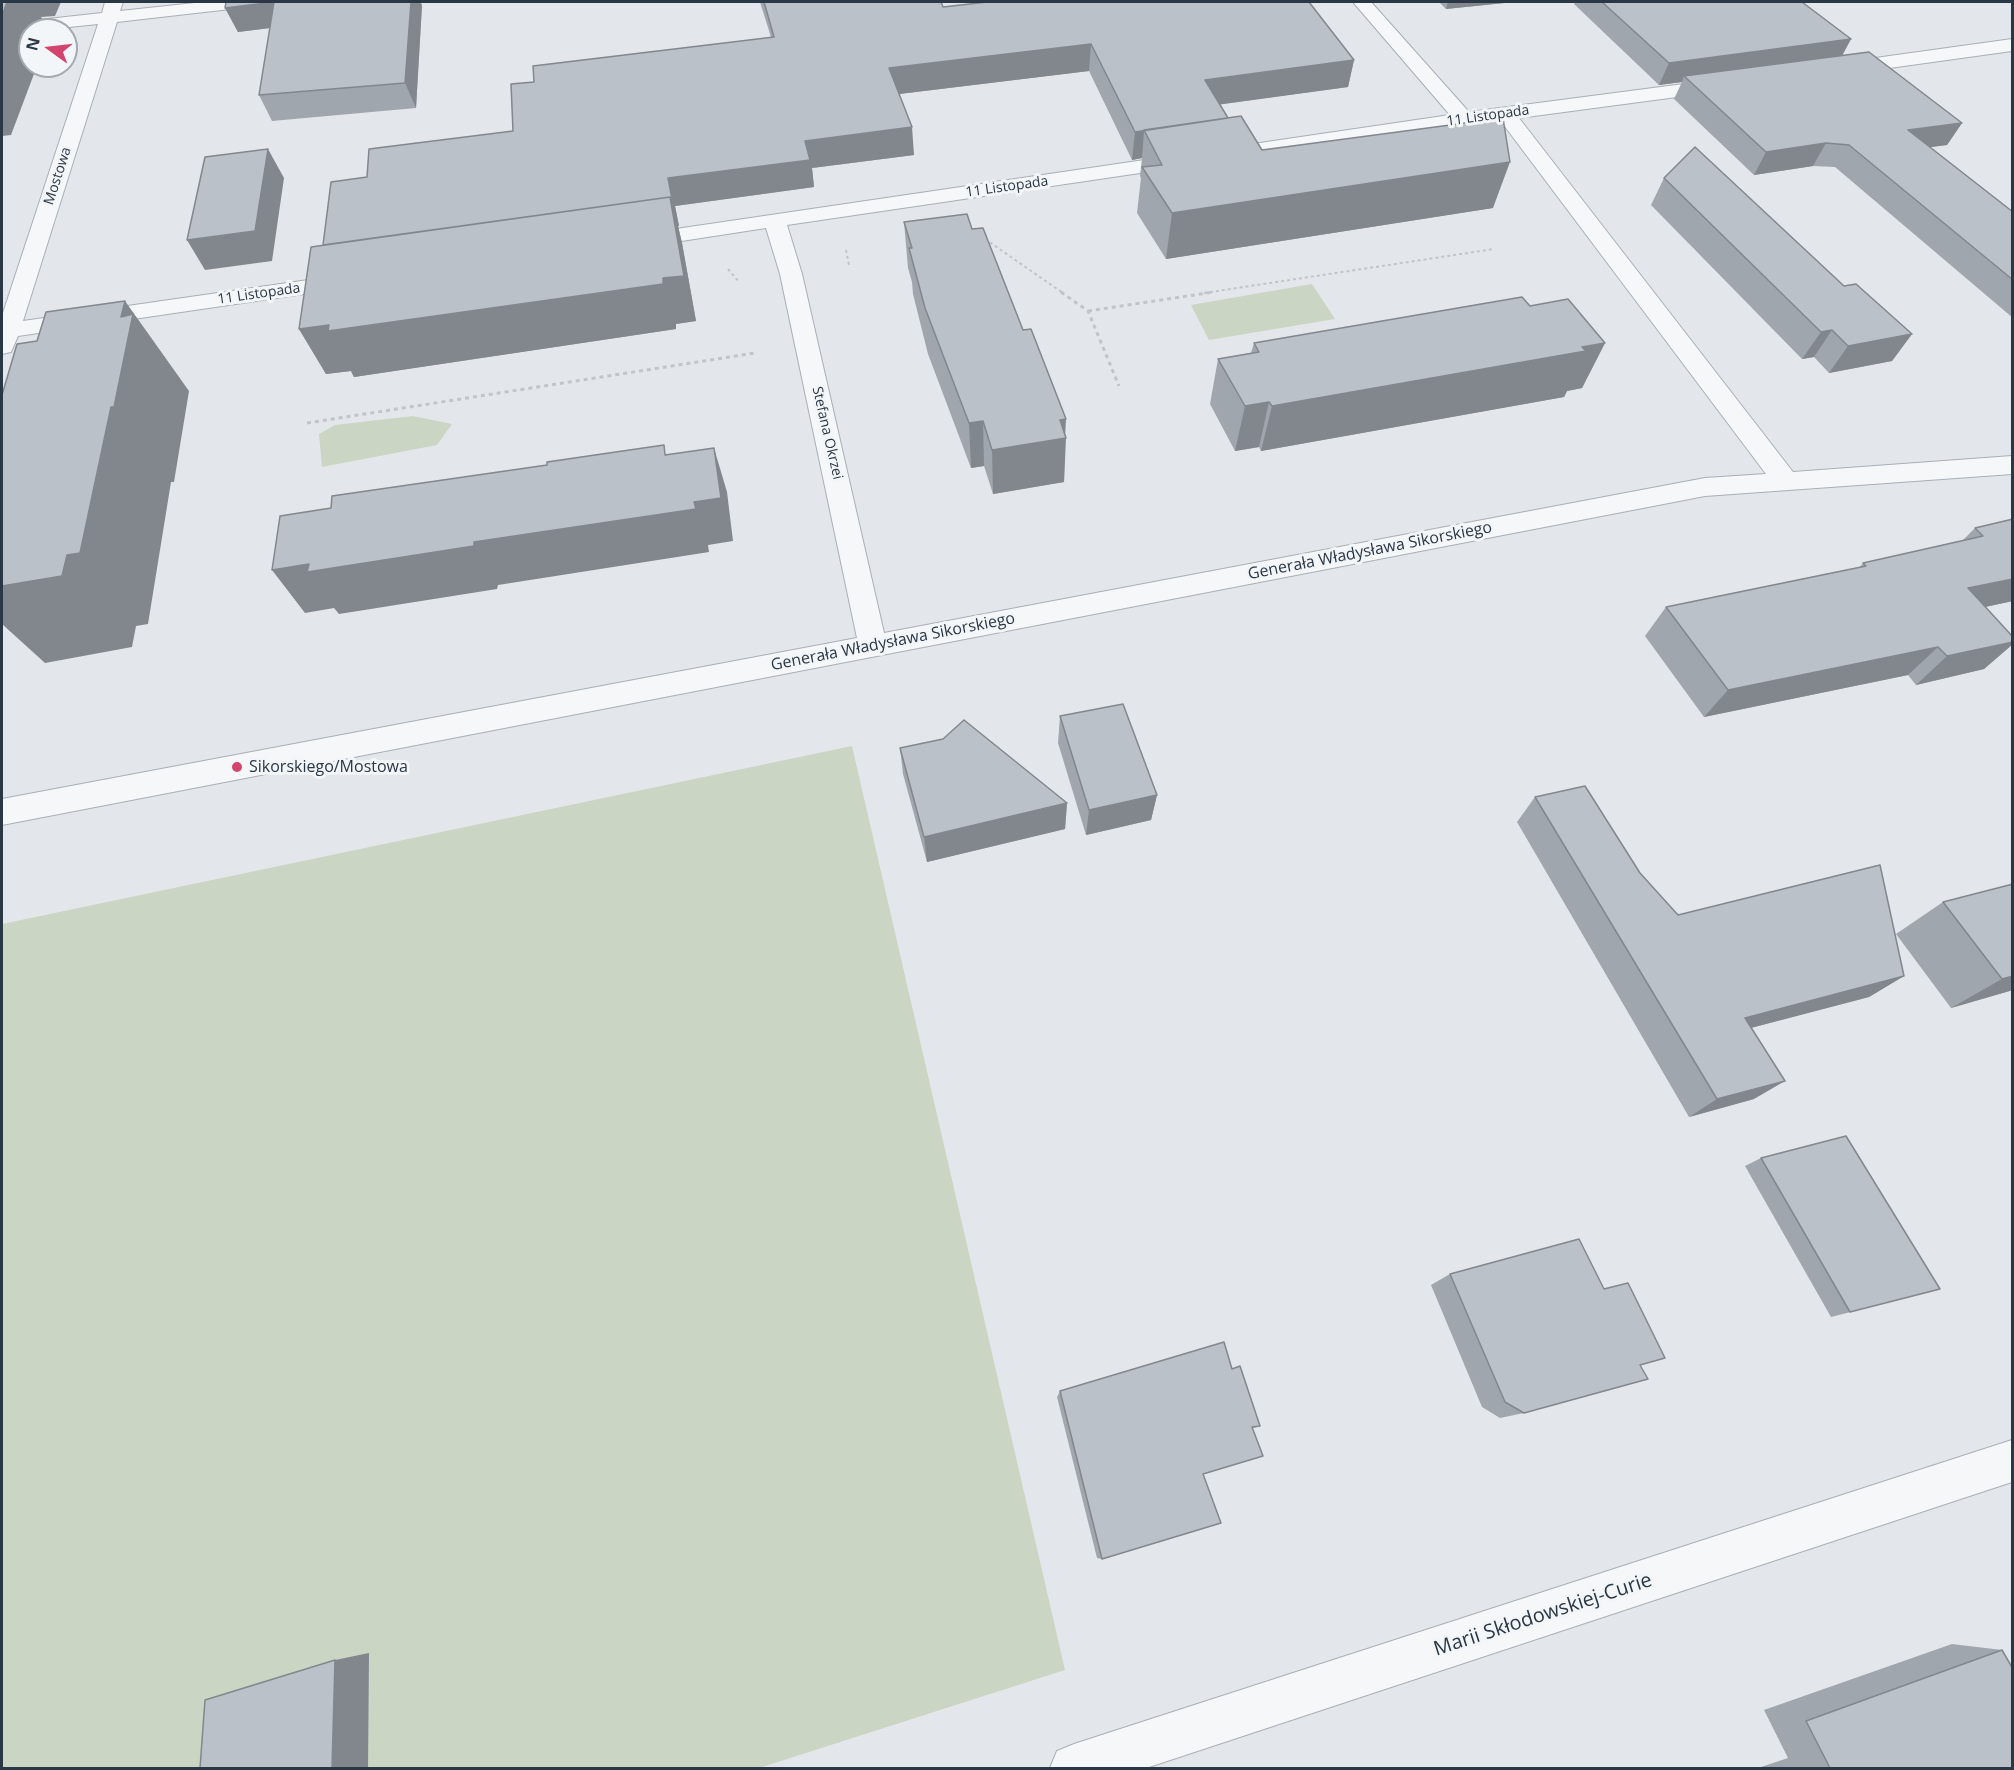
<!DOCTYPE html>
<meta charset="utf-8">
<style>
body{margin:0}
#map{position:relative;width:2014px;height:1770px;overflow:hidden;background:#e3e7eb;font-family:"Open Sans",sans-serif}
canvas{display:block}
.frame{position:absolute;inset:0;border:3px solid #2a3744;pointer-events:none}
.north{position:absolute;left:18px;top:18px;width:60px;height:60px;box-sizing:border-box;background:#f3f6f8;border:2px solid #a3aab0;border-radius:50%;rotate:285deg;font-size:16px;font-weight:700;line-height:24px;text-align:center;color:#2a3744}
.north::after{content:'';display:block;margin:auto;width:21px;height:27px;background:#d3456e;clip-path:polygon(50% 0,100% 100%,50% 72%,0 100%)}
</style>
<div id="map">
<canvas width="2014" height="1770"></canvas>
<div class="frame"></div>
<div class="north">N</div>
</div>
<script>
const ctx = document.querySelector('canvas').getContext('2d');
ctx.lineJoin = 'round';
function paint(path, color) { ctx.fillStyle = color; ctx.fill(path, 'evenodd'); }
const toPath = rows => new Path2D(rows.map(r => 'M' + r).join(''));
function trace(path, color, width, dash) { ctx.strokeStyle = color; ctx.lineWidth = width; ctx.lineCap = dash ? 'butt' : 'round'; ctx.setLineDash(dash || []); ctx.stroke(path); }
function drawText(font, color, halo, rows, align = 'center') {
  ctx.font = font + ' "Open Sans",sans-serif'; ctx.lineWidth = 6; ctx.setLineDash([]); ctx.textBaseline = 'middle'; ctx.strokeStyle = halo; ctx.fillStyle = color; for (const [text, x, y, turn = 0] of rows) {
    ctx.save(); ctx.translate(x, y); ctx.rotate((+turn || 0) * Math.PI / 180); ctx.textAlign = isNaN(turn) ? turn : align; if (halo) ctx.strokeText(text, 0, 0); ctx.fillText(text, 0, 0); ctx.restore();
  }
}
const green = toPath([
 [1312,284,1335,319,1209,340,1191,305],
 [413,416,452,424,437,445,322,467,319,434,335,425],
 [852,746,1065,1670,759,1768,2,1768,2,924]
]);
const pathFar1 = toPath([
 [985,239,1063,293],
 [846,250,849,265],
 [728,269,739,282],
 [1204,293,1494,249]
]);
const path = toPath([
 [1061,292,1088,311,1119,386],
 [1088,311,1214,292],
 [307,423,755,353]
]);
const minor = toPath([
 [105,2,123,2,120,11,204,2,257,2,254,6,248,7,117,22,23,321,350,274,358,276,361,281,358,286,18,336,11,352,2,354,2,316,98,24,2,34,2,24,102,13,105,2],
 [1353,2,1371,2,1469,112,1722,79,1729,81,1732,85,1729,89,1722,91,1519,118,1793,472,2012,456,2012,474,1705,496,2,825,2,799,857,638,780,274,766,228,636,248,628,246,625,241,628,236,1450,115,1353,2],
 [1500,120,1766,474,1705,478,884,633,802,274,787,225,1500,120],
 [2012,39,2012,51,1839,75,1832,73,1830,69,1832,65,1839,63,2012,39],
 [2012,1440,2012,1482,1146,1768,1050,1768,1057,1751,1074,1744,2012,1440]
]);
const wall = toPath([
 [226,2,420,2,422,5,416,108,272,121,259,95,270,28,238,32,225,8],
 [760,2,941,2,943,7,1354,60,1348,87,1220,104,1228,118,1262,150,1493,208,1166,259,1137,213,1141,178,1140,176,1142,158,1132,160,1089,71,899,94,914,155,812,168,814,187,675,206,679,226,678,226,682,243,696,321,676,324,676,329,354,377,351,371,326,374,299,329,323,245,367,177,513,131,534,82,771,37],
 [1439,2,1514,2,1446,9],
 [1575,2,1802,2,1851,39,1842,56,1962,123,1947,145,1930,147,2013,212,2013,318,1835,167,1813,166,1754,175,1674,99,1682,82,1659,85,1574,4],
 [1664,178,1844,286,1912,334,1892,361,1829,373,1814,357,1802,359,1651,205],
 [904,222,972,229,1023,330,1065,435,1064,482,993,494,984,466,971,468,928,354,913,294,912,282,908,268],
 [1530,306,1605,343,1582,388,1567,391,1564,397,1261,451,1259,447,1235,451,1210,404,1218,359,1251,353,1254,343],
 [2013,519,2013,601,1985,607,2013,637,2013,644,1984,669,1916,685,1908,675,1704,717,1645,636,1666,607,1860,567,1863,563,1962,541,1975,528],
 [1060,716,1157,795,1151,820,1086,835,1058,743],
 [900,748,1067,803,1065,829,927,862,903,774],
 [1535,797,1640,873,1678,915,1904,976,1869,997,1751,1028,1754,1099,1689,1117,1517,822],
 [2013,884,2013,990,1951,1008,1896,934,1943,902],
 [1761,1158,1940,1289,1831,1317,1745,1166],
 [1450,1274,1640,1365,1524,1413,1500,1418,1482,1407,1431,1285],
 [1232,1369,1260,1426,1253,1428,1203,1474,1102,1559,1097,1558,1057,1397,1060,1391],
 [1952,1644,2002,1650,2013,1768,1758,1768,1788,1758,1764,1710]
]);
const shadedWall = toPath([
 [2,2,61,2,55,16,41,17,49,30,30,30,30,66,37,66,11,135,2,136],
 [274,2,286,26,238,32,225,8],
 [411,2,420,2,422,5,416,108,405,83],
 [1448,2,1514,2,1446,9],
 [1851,39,1839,61,1684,76,1682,82,1659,85,1669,63],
 [1091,44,1089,71,891,95,889,68],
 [1354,60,1348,87,1202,107,1205,80],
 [1962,123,1947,145,1893,152,1908,130],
 [912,127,914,155,812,168,814,187,675,206,679,226,678,226,682,243,696,321,676,324,676,329,354,377,351,371,326,374,299,329,338,274,668,178,805,141],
 [1144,131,1142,158,1132,160,1135,132],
 [1826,143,1813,166,1754,175,1766,152],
 [268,149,284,178,272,261,205,270,187,240],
 [1510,162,1493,208,1166,259,1172,213],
 [125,301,189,391,174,482,171,482,148,624,136,626,132,647,45,663,2,624,2,578,121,317],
 [1832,330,1814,357,1802,359,1821,332],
 [1912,334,1892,361,1829,373,1848,346],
 [1605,343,1582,388,1567,391,1564,397,1261,451,1272,406],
 [1269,402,1259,447,1235,451,1245,406],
 [1066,419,1065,438,1066,438,1064,482,993,494,992,450,1060,420],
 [983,421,984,466,971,468,969,423],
 [714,448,727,492,733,541,708,545,709,552,498,585,497,589,339,614,334,608,305,613,272,570,309,564,474,542,694,502],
 [2013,579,2013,601,1938,617,1968,588],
 [2013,642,2013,644,1984,669,1916,685,1947,656],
 [1938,647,1908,675,1704,717,1728,690],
 [1157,795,1151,820,1086,835,1089,810],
 [1067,803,1065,829,927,862,924,837],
 [1904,976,1869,997,1716,1037,1745,1018],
 [2013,976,2013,990,1951,1008,2002,979],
 [1785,1081,1754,1099,1689,1117,1717,1099],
 [369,1653,368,1768,332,1768,335,1660]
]);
const building = toPath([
 [2,2,7,2,2,16,2,2],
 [226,2,411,2,405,83,259,95,274,2,225,8,226,2],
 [764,2,941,2,943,7,987,2,1309,2,1354,60,1205,80,1228,118,1135,132,1091,44,889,68,912,127,805,141,810,160,668,178,672,199,671,199,670,197,323,245,331,182,367,177,369,149,513,131,511,84,534,82,533,66,774,37,764,2],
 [1602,2,1802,2,1851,39,1669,63,1602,2],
 [1869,52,1962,123,1908,130,2013,212,2013,280,1849,145,1826,143,1766,152,1684,76,1869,52],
 [1241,116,1262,150,1503,118,1510,162,1172,213,1142,167,1162,165,1144,130,1241,116],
 [1695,147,1844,286,1856,284,1912,334,1848,346,1832,330,1821,332,1664,178,1695,147],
 [268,149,255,231,187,240,205,157,268,149],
 [670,197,684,276,663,278,663,284,328,331,329,325,299,329,311,247,670,197],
 [967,214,972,229,983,228,1023,330,1031,329,1066,419,1060,420,1066,438,992,450,983,421,969,423,925,308,909,248,912,248,904,222,967,214],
 [1522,297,1530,306,1568,299,1605,343,1582,347,1586,351,1272,406,1269,402,1245,406,1218,359,1259,352,1254,343,1522,297],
 [125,301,121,317,133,314,114,407,111,407,80,553,67,555,62,576,2,586,2,395,17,344,37,341,46,312,125,301],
 [664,445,665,455,714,448,721,498,694,502,696,509,474,542,474,546,307,572,309,564,272,570,280,516,331,508,332,496,547,465,547,462,664,445],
 [2013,519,2013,579,1968,588,2013,637,2013,642,1947,656,1938,647,1728,690,1666,607,1866,566,1863,563,1983,536,1975,528,2013,519],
 [1123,704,1157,795,1089,810,1060,716,1123,704],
 [964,720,1067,803,924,837,900,748,943,739,964,720],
 [1585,786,1640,873,1678,915,1880,865,1904,976,1745,1018,1785,1081,1717,1099,1535,797,1585,786],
 [2013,884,2013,976,2002,979,1943,902,2013,884],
 [1846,1136,1940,1289,1850,1312,1761,1158,1846,1136],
 [1579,1239,1604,1289,1628,1283,1665,1358,1640,1365,1648,1379,1524,1413,1505,1402,1450,1274,1579,1239],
 [1224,1342,1232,1369,1240,1366,1260,1426,1252,1427,1263,1456,1203,1474,1221,1523,1102,1559,1060,1391,1224,1342],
 [2002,1650,2013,1669,2013,1768,1830,1768,1806,1721,2002,1650],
 [335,1660,332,1768,200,1768,205,1700,335,1660]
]);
const markers = [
 [237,767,6,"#d3456e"]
];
const farStreetnames = [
 ["11 Listopada",1488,116,-8],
 ["Mostowa",58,176,-72],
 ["11 Listopada",1007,187,-8],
 ["11 Listopada",259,294,-8],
 ["Stefana Okrzei",827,433,77]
];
const streetNames = [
 ["Generała Władysława Sikorskiego",1370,551,-11],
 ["Generała Władysława Sikorskiego",893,642,-11]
];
const poiNames = [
 ["Sikorskiego/Mostowa",249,767]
];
const nearStreetnames = [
 ["Marii Skłodowskiej-Curie",1543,1615,-18]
];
paint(green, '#cbd5c3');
trace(minor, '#a8afb6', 2);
trace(pathFar1, '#c1c5ca', 2, [3, 3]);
trace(path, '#c1c5ca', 3, [4, 4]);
paint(minor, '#f6f7f9');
paint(wall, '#a0a6ad');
paint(shadedWall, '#82878d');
paint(building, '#bac1c9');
trace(building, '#82878d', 1.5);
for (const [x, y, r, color] of markers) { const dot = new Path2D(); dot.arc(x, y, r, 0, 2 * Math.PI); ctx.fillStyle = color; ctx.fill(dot); trace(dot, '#f3f6f8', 2); }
drawText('14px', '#2a3744', '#f3f6f8', farStreetnames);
drawText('16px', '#2a3744', '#f3f6f8', streetNames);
drawText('16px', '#2a3744', '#f3f6f8', poiNames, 'left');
drawText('20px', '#2a3744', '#f3f6f8', nearStreetnames);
</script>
